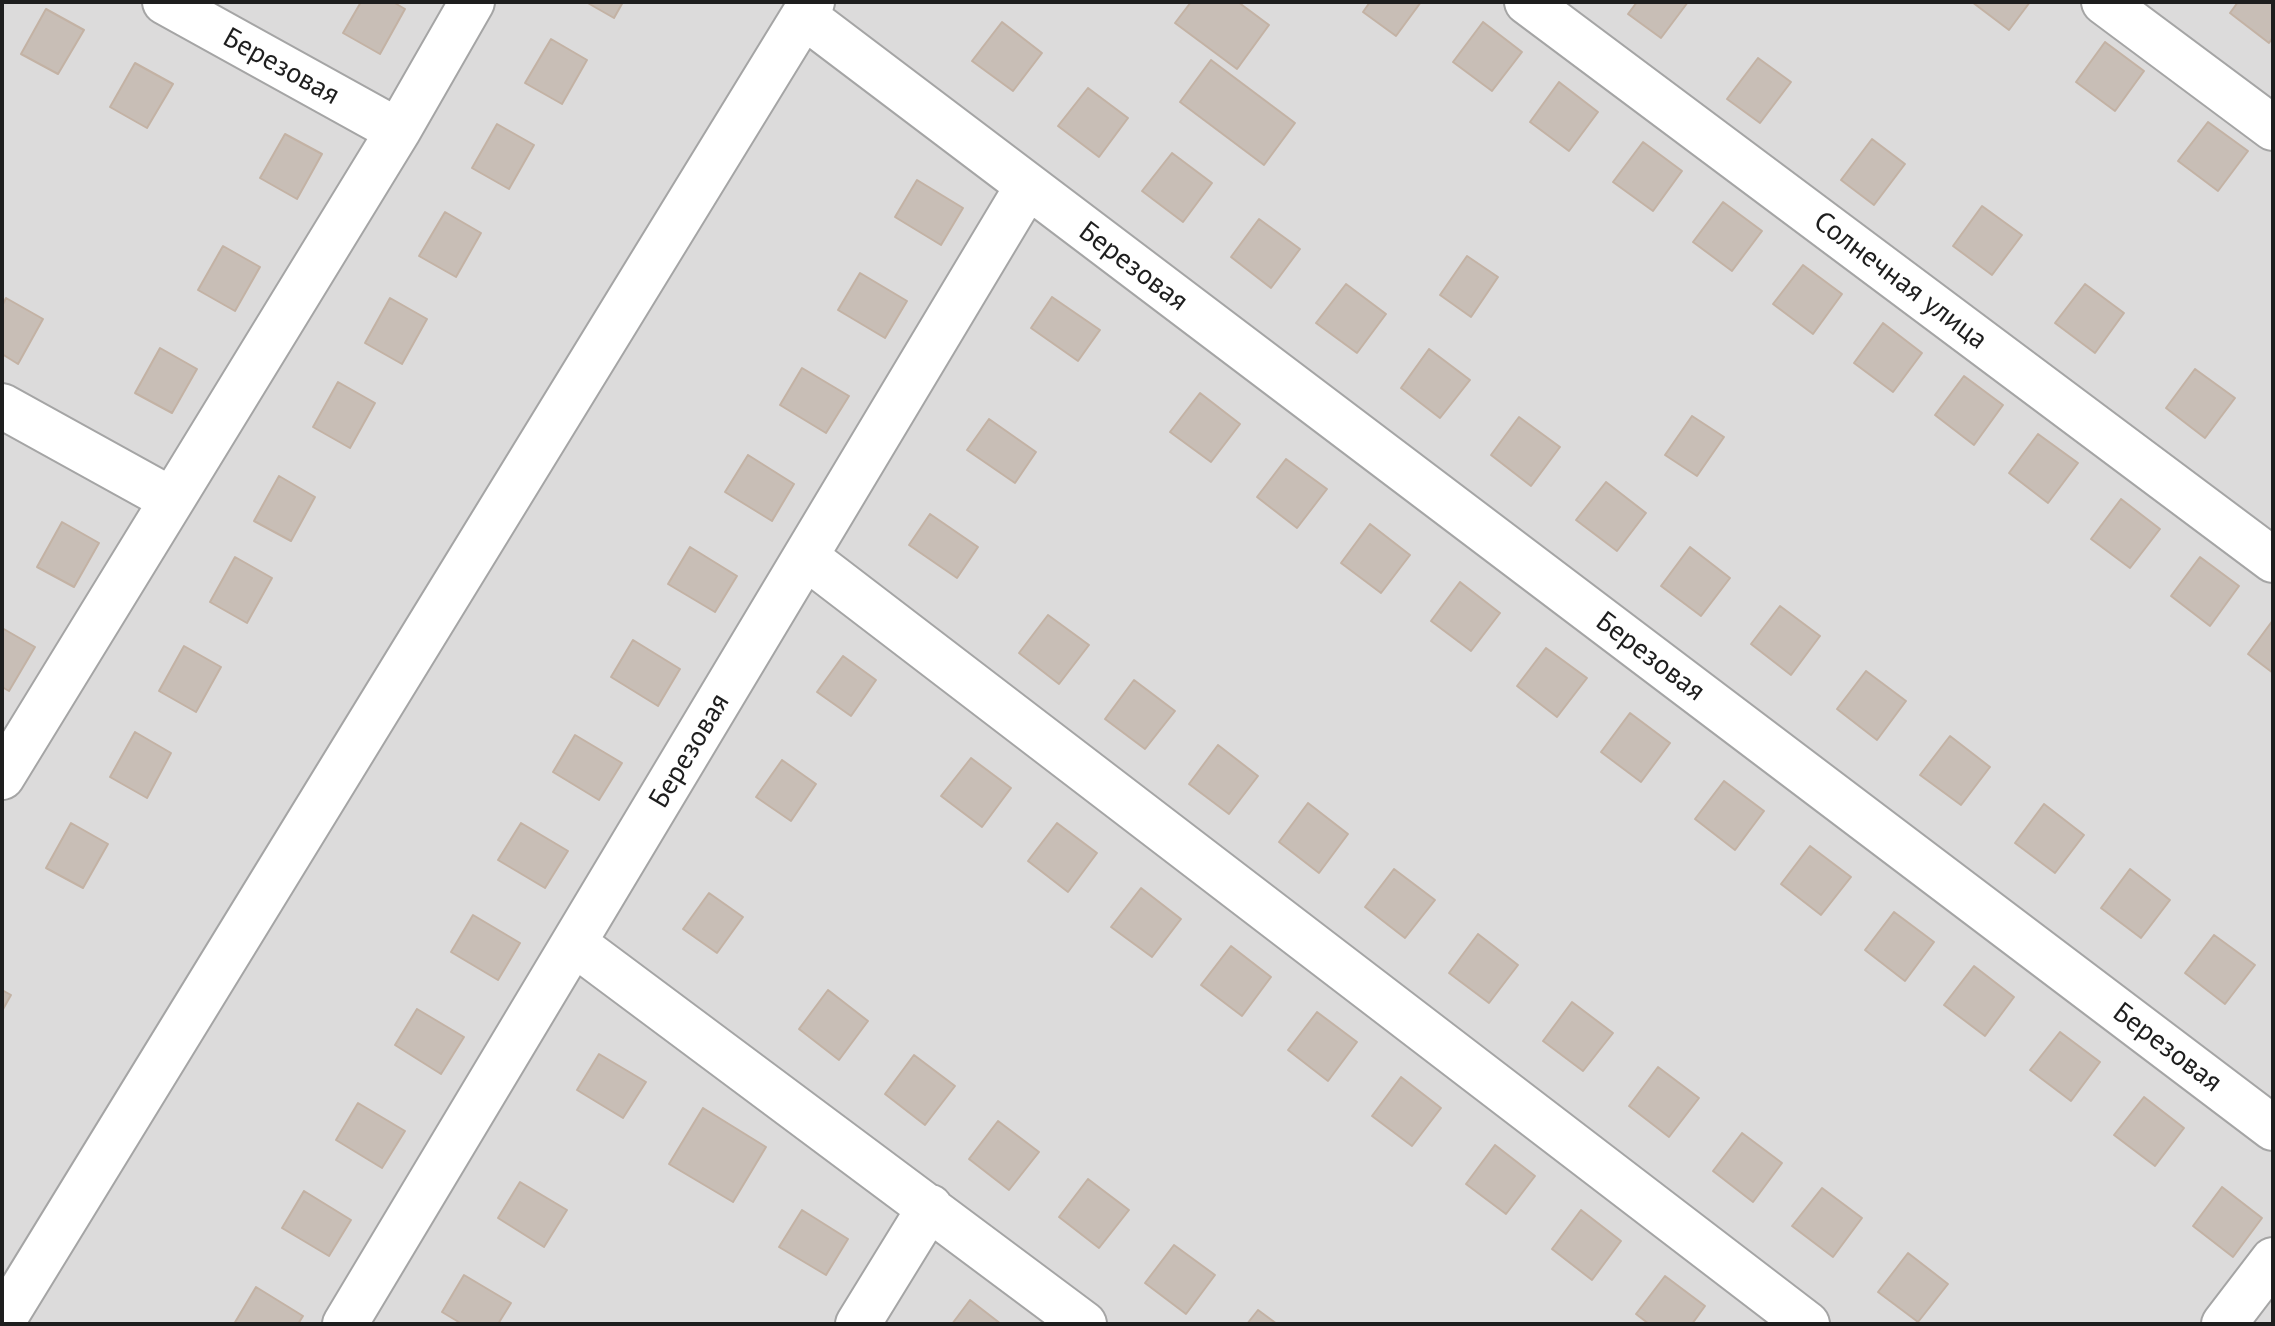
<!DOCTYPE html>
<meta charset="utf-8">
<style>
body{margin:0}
#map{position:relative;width:2275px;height:1326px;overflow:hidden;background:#f0ece3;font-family:"PT Sans",sans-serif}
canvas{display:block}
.frame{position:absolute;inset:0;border:4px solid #1e1e1e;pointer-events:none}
</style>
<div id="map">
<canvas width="2275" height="1326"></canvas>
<div class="frame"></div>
</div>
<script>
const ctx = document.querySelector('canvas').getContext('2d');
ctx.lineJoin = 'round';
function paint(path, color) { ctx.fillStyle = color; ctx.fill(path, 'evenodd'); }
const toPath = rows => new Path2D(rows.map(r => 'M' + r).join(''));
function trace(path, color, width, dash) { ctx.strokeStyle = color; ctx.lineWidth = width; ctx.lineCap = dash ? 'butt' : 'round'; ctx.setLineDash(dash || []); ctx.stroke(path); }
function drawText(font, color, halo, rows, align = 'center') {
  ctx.font = font + ' "PT Sans",sans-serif'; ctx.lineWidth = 8; ctx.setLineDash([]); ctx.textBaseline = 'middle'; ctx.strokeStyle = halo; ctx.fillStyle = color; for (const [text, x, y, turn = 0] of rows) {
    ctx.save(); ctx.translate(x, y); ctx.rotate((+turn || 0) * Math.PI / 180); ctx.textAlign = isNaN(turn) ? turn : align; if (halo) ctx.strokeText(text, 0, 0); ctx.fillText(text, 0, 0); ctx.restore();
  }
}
const residential = toPath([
 [2,2,2273,2,2273,1324,2,1324]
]);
const building = toPath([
 [361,2,393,2,405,9,380,54,343,33,361,2],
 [586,2,623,2,614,18,586,2],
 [1191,2,1238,2,1269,25,1237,69,1175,23,1191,2],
 [1370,2,1421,2,1396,36,1363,12,1370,2],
 [1637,2,1688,2,1661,38,1628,14,1637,2],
 [1972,2,2030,2,2009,30,1972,2],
 [2238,2,2273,2,2273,37,2269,43,2230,13,2238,2],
 [46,9,84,30,58,74,21,54,46,9],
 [1002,22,1042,53,1013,91,972,61,1002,22],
 [1483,22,1522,52,1492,91,1453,62,1483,22],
 [551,39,587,60,562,104,525,83,551,39],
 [2105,42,2144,71,2115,111,2076,82,2105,42],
 [1758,58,1791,82,1760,123,1727,99,1758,58],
 [1211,60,1295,123,1264,165,1180,102,1211,60],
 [135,63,173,84,147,128,110,107,135,63],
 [1559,82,1598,112,1569,151,1530,122,1559,82],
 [1088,88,1128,118,1099,157,1058,126,1088,88],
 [2208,122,2248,151,2218,191,2178,161,2208,122],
 [497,124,534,145,509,189,472,168,497,124],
 [285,134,322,154,297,199,260,178,285,134],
 [1872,139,1905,164,1874,205,1841,180,1872,139],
 [1643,142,1682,171,1653,211,1613,182,1643,142],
 [1172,153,1212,183,1183,222,1142,191,1172,153],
 [917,180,963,208,941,245,895,217,917,180],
 [1723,202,1762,231,1732,271,1693,242,1723,202],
 [1982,206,2022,235,1992,275,1953,246,1982,206],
 [445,212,481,233,456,277,419,256,445,212],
 [1259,219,1300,249,1271,288,1231,257,1259,219],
 [223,246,260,267,235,311,198,290,223,246],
 [1467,256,1498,277,1471,317,1440,295,1467,256],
 [1803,265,1842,294,1813,334,1773,304,1803,265],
 [860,273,907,301,885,338,838,310,860,273],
 [1346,284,1386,314,1357,353,1316,323,1346,284],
 [2085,284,2124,313,2095,353,2055,323,2085,284],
 [1052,297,1100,330,1078,361,1031,328,1052,297],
 [6,298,43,319,18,364,2,354,2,306,6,298],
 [390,298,427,319,402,364,365,343,390,298],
 [1883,323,1922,353,1893,392,1854,363,1883,323],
 [160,348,197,369,172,413,135,393,160,348],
 [1429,349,1470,380,1440,418,1401,388,1429,349],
 [802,368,849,396,826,433,780,405,802,368],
 [2195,369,2235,398,2205,438,2166,408,2195,369],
 [1964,376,2003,405,1974,445,1935,415,1964,376],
 [338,382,375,403,350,448,313,427,338,382],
 [1200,393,1240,424,1211,462,1170,432,1200,393],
 [1692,416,1724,437,1697,476,1665,455,1692,416],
 [1519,417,1560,447,1531,486,1491,455,1519,417],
 [989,419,1036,452,1015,483,967,450,989,419],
 [2038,434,2078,463,2048,503,2009,473,2038,434],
 [748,455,794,484,772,521,725,492,748,455],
 [1286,459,1327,489,1297,528,1257,497,1286,459],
 [279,476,315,497,291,541,254,521,279,476],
 [1606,482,1646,513,1617,551,1576,520,1606,482],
 [2121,499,2160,529,2130,568,2091,539,2121,499],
 [930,514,978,547,957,578,909,545,930,514],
 [62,522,99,543,74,587,37,567,62,522],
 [1370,524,1410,555,1381,593,1341,563,1370,524],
 [690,547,737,576,715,612,668,584,690,547],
 [1690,547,1730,578,1701,616,1661,586,1690,547],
 [235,557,272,578,247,623,210,602,235,557],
 [2200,557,2239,586,2210,626,2171,596,2200,557],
 [1460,582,1500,613,1471,651,1431,621,1460,582],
 [1780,606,1820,636,1791,675,1751,644,1780,606],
 [1048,615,1089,645,1059,684,1019,653,1048,615],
 [2273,620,2273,673,2248,654,2273,620],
 [2,628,35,647,9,691,2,687,2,628],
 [633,640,680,669,658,706,611,677,633,640],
 [184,646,221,667,196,712,159,691,184,646],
 [1546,648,1587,678,1557,717,1517,686,1546,648],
 [843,656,876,680,851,716,817,692,843,656],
 [1866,671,1906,701,1877,740,1837,709,1866,671],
 [1134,680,1175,711,1145,749,1105,719,1134,680],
 [1630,713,1670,743,1641,782,1601,752,1630,713],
 [135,732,171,753,147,798,110,777,135,732],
 [575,735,622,763,599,800,553,772,575,735],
 [1950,736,1990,767,1961,805,1920,775,1950,736],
 [1218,745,1258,776,1229,814,1189,784,1218,745],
 [971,758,1011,788,982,827,941,796,971,758],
 [782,760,816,784,791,821,756,797,782,760],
 [1724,781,1764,811,1735,850,1695,819,1724,781],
 [1308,803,1348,834,1319,873,1279,842,1308,803],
 [2044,804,2084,835,2055,873,2015,843,2044,804],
 [71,823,108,844,83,888,46,868,71,823],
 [521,823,568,851,545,888,498,860,521,823],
 [1057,823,1097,853,1068,892,1028,861,1057,823],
 [1810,846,1851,877,1821,915,1781,884,1810,846],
 [1394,869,1435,900,1405,938,1365,907,1394,869],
 [2130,869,2170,900,2141,938,2101,908,2130,869],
 [1141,888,1181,919,1152,957,1111,927,1141,888],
 [709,893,743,917,717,953,683,929,709,893],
 [1894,912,1934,942,1905,981,1865,950,1894,912],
 [473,915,520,943,498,980,451,952,473,915],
 [1478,934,1518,965,1489,1003,1449,973,1478,934],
 [2214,935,2255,965,2225,1004,2185,973,2214,935],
 [1231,946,1271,977,1242,1016,1201,985,1231,946],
 [1974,966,2014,997,1985,1036,1944,1005,1974,966],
 [2,990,11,995,2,1011,2,990],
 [828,990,868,1021,839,1060,799,1029,828,990],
 [1572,1002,1613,1033,1583,1071,1543,1041,1572,1002],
 [417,1009,464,1037,441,1074,395,1045,417,1009],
 [1317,1012,1357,1042,1328,1081,1288,1050,1317,1012],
 [2060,1032,2100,1062,2071,1101,2030,1070,2060,1032],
 [599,1054,646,1082,623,1118,577,1090,599,1054],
 [914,1055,955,1086,925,1125,885,1094,914,1055],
 [1658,1067,1699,1098,1669,1137,1629,1106,1658,1067],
 [1401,1077,1441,1108,1412,1146,1372,1116,1401,1077],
 [2144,1097,2184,1128,2155,1166,2114,1135,2144,1097],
 [358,1103,405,1131,382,1168,336,1140,358,1103],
 [703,1108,766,1147,733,1202,669,1164,703,1108],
 [998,1121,1039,1152,1009,1190,969,1159,998,1121],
 [1742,1133,1782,1163,1753,1202,1713,1171,1742,1133],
 [1495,1145,1535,1176,1506,1214,1466,1184,1495,1145],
 [1088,1179,1129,1210,1099,1248,1059,1217,1088,1179],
 [520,1182,567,1210,544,1247,498,1218,520,1182],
 [2222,1187,2262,1218,2233,1257,2193,1226,2222,1187],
 [1822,1188,1862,1218,1833,1257,1792,1226,1822,1188],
 [304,1191,351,1220,329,1256,282,1228,304,1191],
 [802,1210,848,1239,826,1275,779,1247,802,1210],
 [1581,1210,1621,1241,1592,1280,1552,1249,1581,1210],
 [1174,1245,1215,1275,1186,1314,1145,1283,1174,1245],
 [1908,1253,1948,1284,1918,1322,1878,1292,1908,1253],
 [464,1275,511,1303,498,1324,462,1324,442,1312,464,1275],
 [1665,1276,1705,1306,1692,1324,1649,1324,1636,1314,1665,1276],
 [256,1287,303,1316,298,1324,234,1324,256,1287],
 [970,1300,1001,1324,952,1324,970,1300],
 [1258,1310,1277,1324,1247,1324,1258,1310]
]);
const minor = toPath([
 [1527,2,2273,560],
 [2104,2,2273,128],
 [804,16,2273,1128],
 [398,131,472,2],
 [2,406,172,500,398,131,165,2],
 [806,557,1807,1324],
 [2,777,172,500],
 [575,944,1084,1324],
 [2,1322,812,2],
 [345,1324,1027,187],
 [858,1324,930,1207],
 [2224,1324,2273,1260]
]);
const streetNames = [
 ["Березовая",281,67,29],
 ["Березовая",1133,267,37],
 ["Солнечная улица",1900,281,37],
 ["Березовая",1650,657,37],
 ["Березовая",690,751,-59],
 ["Березовая",2167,1048,37]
];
paint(residential, '#dcdbdb');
paint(building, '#c8beb6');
trace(building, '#c3b2a4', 2);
trace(minor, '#a5a5a5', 48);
trace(minor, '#fff', 44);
drawText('28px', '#1e1e1e', '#fff', streetNames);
</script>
